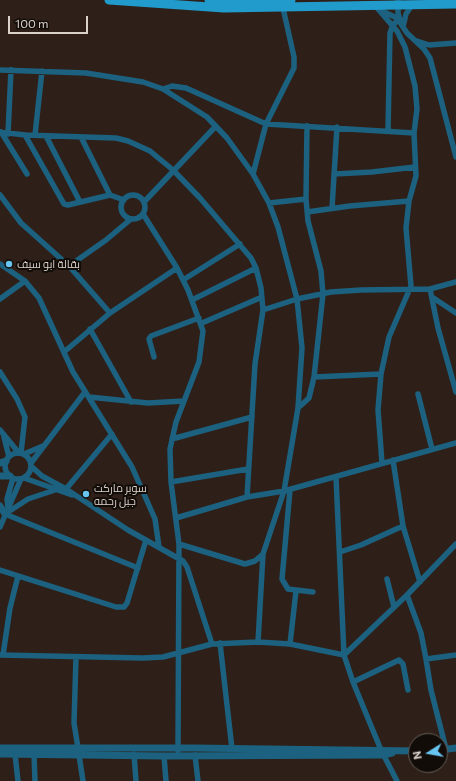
<!DOCTYPE html>
<meta charset="utf-8">
<style>
body{margin:0}
#map{position:relative;width:456px;height:781px;overflow:hidden;background:#2e2018;font-family:Commissioner,sans-serif}
canvas{display:block}
.north{position:absolute;left:408px;top:733px;width:40px;height:40px;box-sizing:border-box;background:#120c08;border:1px solid #635b56;border-radius:50%;rotate:259deg;font-size:11px;font-weight:700;line-height:16px;text-align:center;color:#dcd2cc}
.north::after{content:'';display:block;margin:auto;width:14px;height:18px;background:#68c4f0;clip-path:polygon(50% 0,100% 100%,50% 72%,0 100%)}
.scale{position:absolute;left:8px;top:16px;width:80px;height:18px;box-sizing:border-box;border:2px solid #dcd2cc;border-top:0;padding-left:5px;font-size:12px;line-height:14px;white-space:nowrap;color:#dcd2cc;-webkit-text-stroke:3px #120c08;paint-order:stroke}
</style>
<div id="map">
<canvas width="456" height="781"></canvas>
<div class="north">N</div>
<div class="scale">100 m</div>
</div>
<script>
const ctx = document.querySelector('canvas').getContext('2d');
ctx.lineJoin = 'round';
const toPath = rows => new Path2D(rows.map(r => 'M' + r).join(''));
function trace(path, color, width, dash) { ctx.strokeStyle = color; ctx.lineWidth = width; ctx.lineCap = dash ? 'butt' : 'round'; ctx.setLineDash(dash || []); ctx.stroke(path); }
function drawText(font, color, halo, rows, align = 'center') {
  ctx.font = font + ' Commissioner,Cairo,sans-serif'; ctx.lineWidth = 4; ctx.setLineDash([]); ctx.textBaseline = 'middle'; ctx.strokeStyle = halo; ctx.fillStyle = color; for (const [text, x, y, turn = 0] of rows) {
    ctx.save(); ctx.translate(x, y); ctx.rotate((+turn || 0) * Math.PI / 180); ctx.textAlign = isNaN(turn) ? turn : align; if (halo) ctx.strokeText(text, 0, 0); ctx.fillText(text, 0, 0); ctx.restore();
  }
}
const minor = toPath([
 [398,0,398,13,401,24,407,33,424,49,430,58,456,157],
 [378,9,397,31,405,47,415,86,417,109,414,133,416,176,409,201,406,228,411,286,389,337,381,374,378,410,382,463],
 [380,10,399,19,393,25,390,33,388,131],
 [403,27,406,14,412,5],
 [417,41,429,45,456,43],
 [0,70,86,73,143,82,163,89,207,117,227,138,253,174,269,203,278,227,297,299,302,348,298,408,284,491,263,554,255,561,245,564,179,544],
 [163,89,172,86,186,88,266,124,414,133],
 [0,132,25,135,116,138,128,141,150,151,173,170,200,198,251,258,256,268,261,288,263,310,255,364,247,497],
 [1,132,27,174],
 [8,134,11,70],
 [25,135,64,204,68,205,110,195,124,200],
 [35,135,42,71],
 [46,136,80,202],
 [81,137,110,195],
 [253,174,266,124,294,68,294,57,283,8],
 [334,174,372,172,415,167],
 [0,195,21,223,69,266,110,313],
 '121 207a12 12 0 1 1 24 0a12 12 0 1 1-24 0Z',
 [144,202,216,126],
 [269,203,306,199],
 [332,208,337,127],
 [307,212,350,206,409,201],
 [143,214,177,268,188,290,203,331,199,362,176,422,170,449,171,482,179,544,178,751],
 [0,264,25,281,39,298,73,372,132,467,155,519,159,547],
 [69,266,106,240,131,219],
 [183,280,240,244],
 [430,289,438,328,456,392],
 [432,297,456,313],
 [0,299,25,281],
 [192,300,256,268],
 [263,310,297,299,331,292,361,290,430,289,456,282],
 [202,323,262,297],
 [90,329,131,402],
 [64,352,110,313,177,268],
 [154,357,149,339,151,336,199,318],
 [0,372,17,399,25,417,21,453],
 [314,377,381,374],
 [418,394,432,449],
 [89,397,148,403,184,401],
 [298,408,309,398,314,377,323,294,321,271,308,221,306,199,307,126],
 [0,430,19,453],
 [4,437,9,457],
 [172,439,252,417],
 '5 466a13 13 0 1 1 26 0a13 13 0 1 1-26 0Z',
 [24,454,43,446],
 [393,460,403,526,420,582],
 [31,463,85,392],
 [31,466,42,476,66,489,128,530,183,561,187,567,212,644],
 [336,477,344,655,353,682,381,750,397,781],
 [24,478,72,495],
 [171,482,248,469],
 [66,489,112,434],
 [55,490,28,499,5,514,138,568],
 [290,490,282,579,288,589,313,592],
 [8,508,7,499,13,478],
 [176,518,247,497,284,491,456,443],
 [0,527,21,479],
 [340,552,361,545,403,526],
 [0,570,116,607,124,607,127,603,146,540],
 [387,579,394,607],
 [407,595,421,633,426,659,456,655],
 [258,642,263,554],
 [220,643,232,749],
 [290,644,296,591],
 [0,655,143,658,163,657,212,644,258,642,290,644,344,655],
 [3,655,10,608,18,576],
 [344,655,407,595,456,544],
 [76,657,74,723,78,748],
 [426,659,431,690,446,749],
 [353,682,399,660,403,664,408,690],
 [15,754,18,781],
 [34,754,35,781],
 [134,754,136,781],
 [79,755,83,781],
 [195,755,198,781],
 [164,756,166,781]
]);
const tertiary = toPath([
 [0,463,6,461],
 [0,476,10,476],
 [0,506,5,514],
 [0,748,194,748,416,751],
 [440,750,456,748],
 [0,754,164,756,383,755,392,753]
]);
const primary = toPath([
 [109,0,224,8,456,4],
 [209,0,240,2,291,0]
]);
const markers = [
 [9,264,4,"#68c4f0"],
 [86,494,4,"#68c4f0"]
];
const poiNames = [
 ["بقالة ابو سيف",17,264],
 ["سوبر ماركت",94,488],
 ["جبل رحمه",94,501]
];
trace(minor, '#1c617f', 5.5);
trace(tertiary, '#1c617f', 7);
trace(primary, '#209bcc', 9);
for (const [x, y, r, color] of markers) { const dot = new Path2D(); dot.arc(x, y, r, 0, 2 * Math.PI); ctx.fillStyle = color; ctx.fill(dot); trace(dot, '#120c08', 1.5); }
drawText('11px', '#dcd2cc', '#120c08', poiNames, 'left');
</script>
